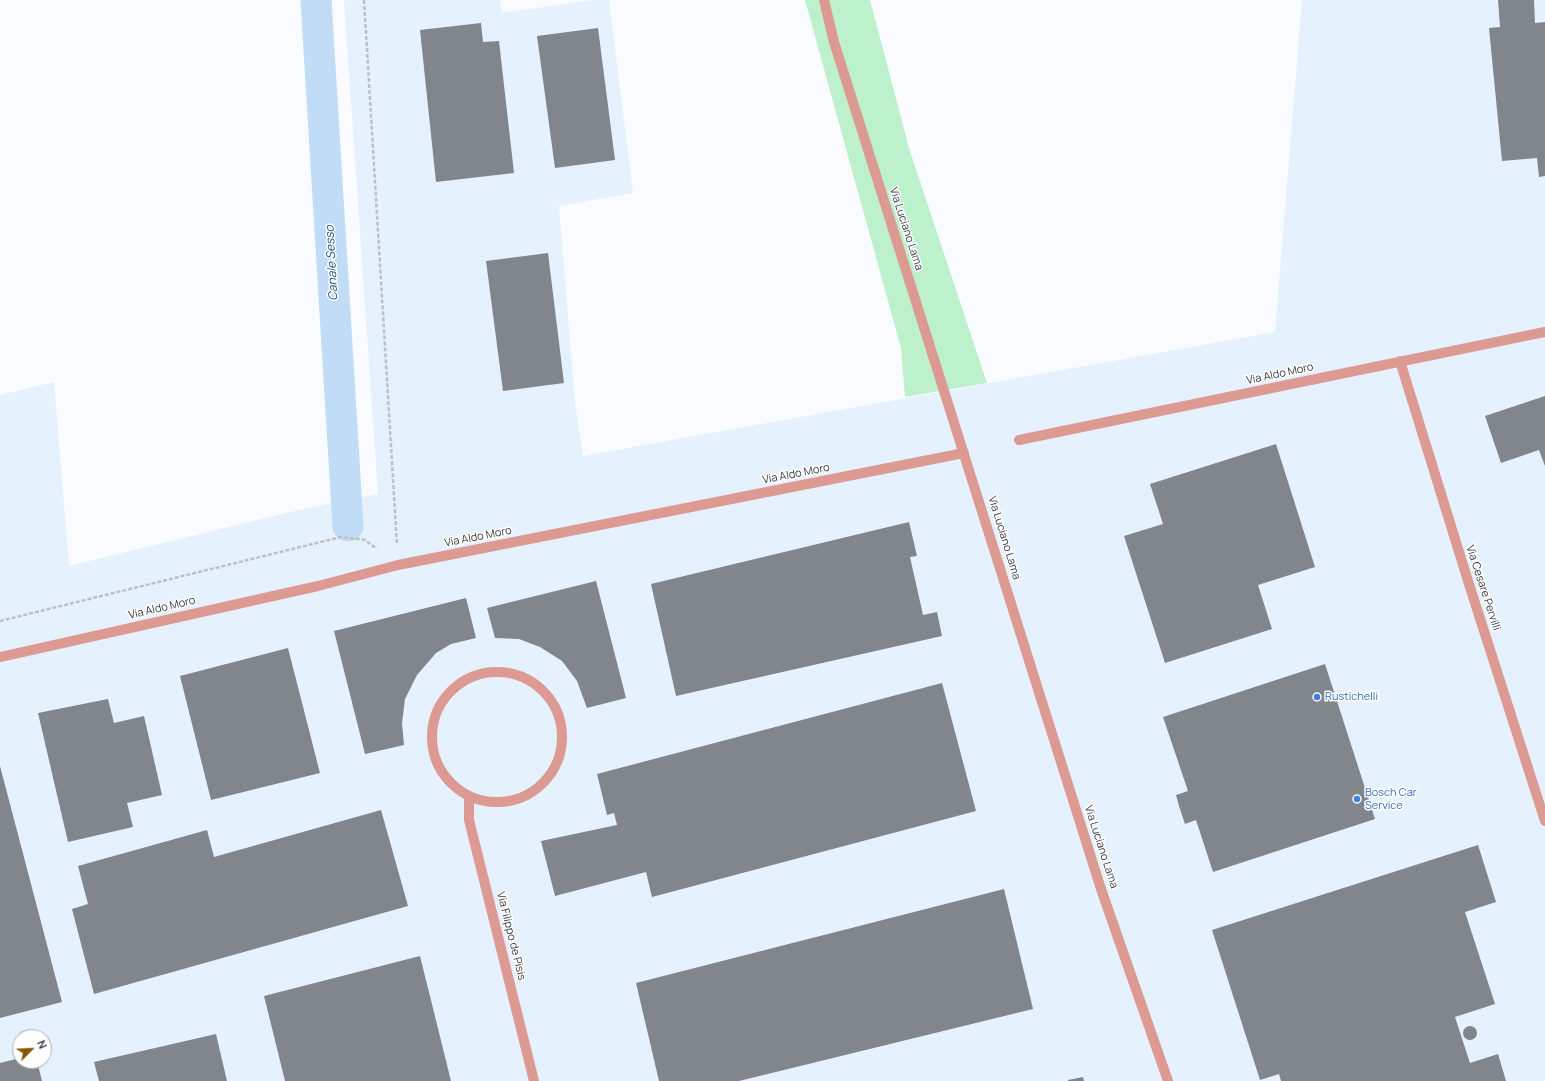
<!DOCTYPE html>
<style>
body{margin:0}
#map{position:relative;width:1545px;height:1081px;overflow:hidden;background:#f9fbfe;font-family:Manrope,sans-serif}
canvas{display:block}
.north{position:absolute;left:12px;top:1029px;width:40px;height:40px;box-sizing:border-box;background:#fff;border:1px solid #afb0b1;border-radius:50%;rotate:66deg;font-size:11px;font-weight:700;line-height:16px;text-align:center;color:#383a3d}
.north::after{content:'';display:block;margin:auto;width:14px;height:18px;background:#895500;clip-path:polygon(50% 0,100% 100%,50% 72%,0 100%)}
</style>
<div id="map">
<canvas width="1545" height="1081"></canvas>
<div class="north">N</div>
</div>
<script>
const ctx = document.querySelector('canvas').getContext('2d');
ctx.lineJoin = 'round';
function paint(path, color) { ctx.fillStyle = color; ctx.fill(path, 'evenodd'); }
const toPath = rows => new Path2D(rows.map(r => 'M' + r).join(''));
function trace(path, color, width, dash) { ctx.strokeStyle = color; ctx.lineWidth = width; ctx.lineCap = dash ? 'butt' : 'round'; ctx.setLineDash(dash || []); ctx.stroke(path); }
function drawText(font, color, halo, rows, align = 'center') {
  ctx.font = font + ' Manrope,sans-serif'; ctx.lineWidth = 3; ctx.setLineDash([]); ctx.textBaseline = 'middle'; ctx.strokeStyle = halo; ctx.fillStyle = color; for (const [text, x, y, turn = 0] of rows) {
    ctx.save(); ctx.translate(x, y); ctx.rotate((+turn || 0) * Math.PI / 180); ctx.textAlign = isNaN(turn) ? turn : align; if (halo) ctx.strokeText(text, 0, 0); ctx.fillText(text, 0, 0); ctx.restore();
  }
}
const built = toPath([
 [344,0,500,0,502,13,594,0,609,0,633,193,559,206,575,403,583,456,1275,332,1302,0,1545,0,1545,1081,0,1081,0,395,54,382,69,566,290,512,378,494],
 [20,1037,44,1037,44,1061,20,1061]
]);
const green = toPath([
 [805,0,870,0,909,148,987,383,905,397,901,348]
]);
const canal = toPath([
 [316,0,348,526]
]);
const building = toPath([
 [1498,0,1534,0,1535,23,1545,22,1545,176,1539,177,1537,158,1502,161,1489,28,1500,27],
 [481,23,483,42,499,41,514,173,436,182,420,30],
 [598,28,615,160,555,168,537,36],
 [548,253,564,383,503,391,486,261],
 [1545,396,1545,466,1539,450,1501,463,1485,416],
 [1276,444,1315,567,1258,585,1272,629,1165,663,1124,536,1163,524,1150,484],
 [909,522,917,556,910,557,923,615,937,612,942,636,676,696,651,584],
 [596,581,626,698,587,708,577,681,562,661,540,647,519,639,495,638,487,608],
 [466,598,476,638,451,644,436,653,417,675,405,699,402,723,404,745,365,754,334,631],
 [288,648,320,773,211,800,180,676],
 [1325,664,1375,819,1213,872,1196,820,1185,824,1179,806,1176,795,1188,791,1163,717],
 [942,683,976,811,652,897,646,872,555,896,541,841,617,825,614,813,607,815,597,774],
 [108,699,114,723,144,716,162,795,127,803,133,827,68,842,38,713],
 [0,766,62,1002,0,1018],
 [381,810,408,906,94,994,72,909,88,904,78,866,207,830,214,857],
 [1478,845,1496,902,1465,912,1495,1004,1455,1017,1470,1063,1498,1054,1506,1081,1281,1081,1279,1074,1260,1080,1212,930],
 [1004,889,1033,1009,739,1081,659,1081,636,983],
 [420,956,451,1081,285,1081,264,996],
 '1463 1033a7 7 0 1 1 14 0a7 7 0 1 1-14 0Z',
 [216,1034,227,1081,99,1081,94,1062],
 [20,1058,20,1061,37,1061,42,1081,0,1081,0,1063],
 [1083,1077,1084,1081,1068,1081,1068,1080]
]);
const path = toPath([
 [364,0,397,545],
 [0,621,341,537,365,540,377,549]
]);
const minor = toPath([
 [824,0,834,42,1101,889,1168,1081],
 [1400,361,1468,581,1545,821],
 [1019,440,1545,332],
 [0,657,318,586,398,565,964,453],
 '432 737a65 65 0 1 1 130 0a65 65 0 1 1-130 0Z',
 [469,796,469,820,534,1081]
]);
const markers = [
 [1317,697,4,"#3f7fe0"],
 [1357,799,4,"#3f7fe0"]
];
const streetNames = [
 ["Via Luciano Lama",906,229,72],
 ["Via Aldo Moro",1280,374,-12],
 ["Via Aldo Moro",796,474,-11],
 ["Via Aldo Moro",478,537,-11],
 ["Via Luciano Lama",1004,538,73],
 ["Via Cesare Pervilli",1483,588,72],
 ["Via Aldo Moro",162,608,-13],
 ["Via Luciano Lama",1101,847,72],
 ["Via Filippo de Pisis",511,936,76]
];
const shopNames = [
 ["Rustichelli",1325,697],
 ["Bosch Car",1365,793],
 ["Service",1365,806]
];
const waterNames = [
 ["Canale Sesso",332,263,-93]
];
paint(built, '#e6f1fe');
paint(green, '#bdf1cc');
trace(canal, '#c0dcf7', 31);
paint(building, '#81868c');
trace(path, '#bec0c3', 2.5, [4, 2]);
trace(minor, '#dc9a93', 10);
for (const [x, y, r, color] of markers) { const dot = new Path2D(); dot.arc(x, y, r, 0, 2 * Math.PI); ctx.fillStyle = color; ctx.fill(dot); trace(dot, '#fff', 1.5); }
drawText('11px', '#383a3d', '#fff', streetNames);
drawText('11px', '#366cbe', '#fff', shopNames, 'left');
drawText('italic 12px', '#20517d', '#fff', waterNames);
</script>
